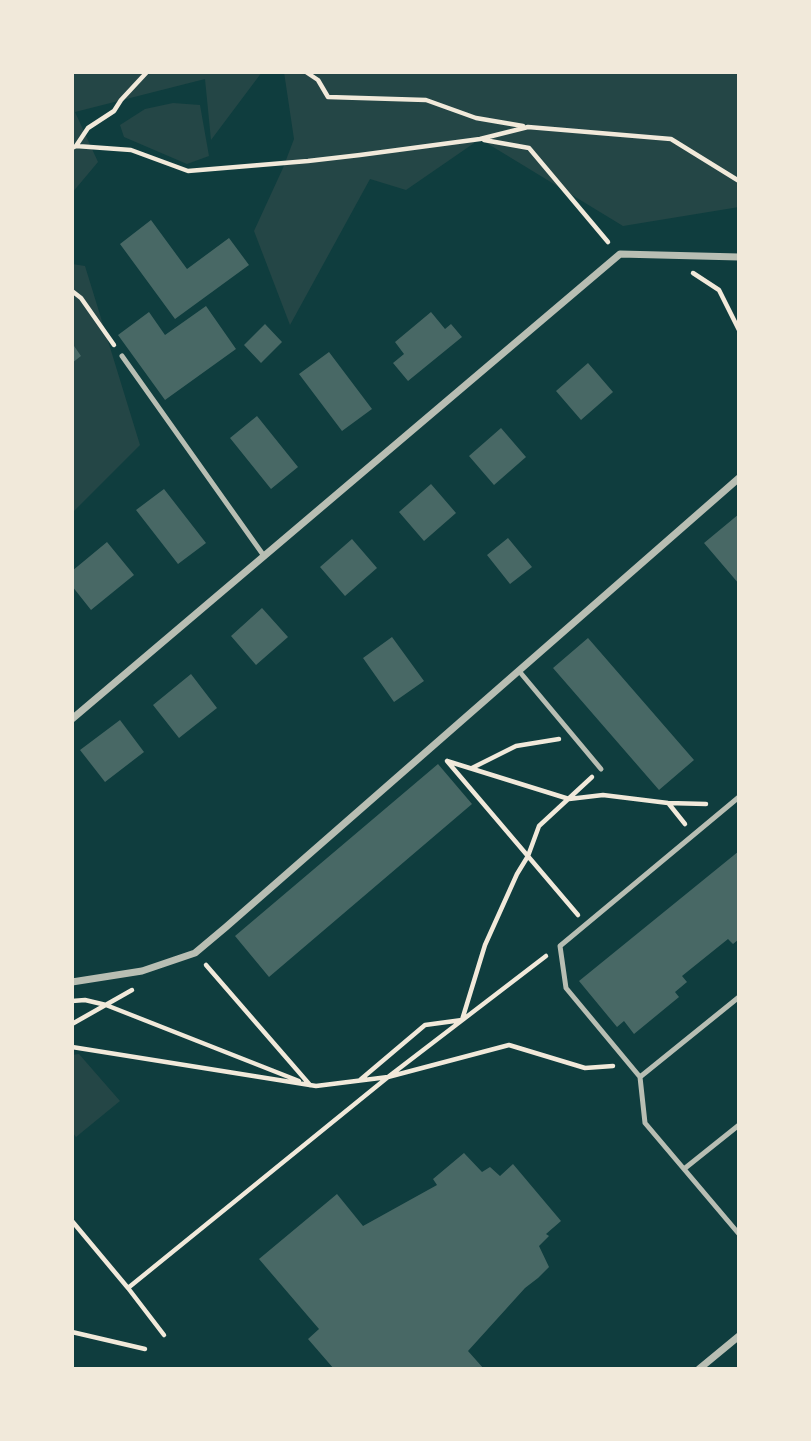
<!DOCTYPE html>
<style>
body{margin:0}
#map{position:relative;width:811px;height:1441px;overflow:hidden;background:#0f3d3e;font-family:"Alegreya Sans",sans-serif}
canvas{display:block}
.frame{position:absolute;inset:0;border:74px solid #f1e9da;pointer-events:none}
</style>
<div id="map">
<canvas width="811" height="1441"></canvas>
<div class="frame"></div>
</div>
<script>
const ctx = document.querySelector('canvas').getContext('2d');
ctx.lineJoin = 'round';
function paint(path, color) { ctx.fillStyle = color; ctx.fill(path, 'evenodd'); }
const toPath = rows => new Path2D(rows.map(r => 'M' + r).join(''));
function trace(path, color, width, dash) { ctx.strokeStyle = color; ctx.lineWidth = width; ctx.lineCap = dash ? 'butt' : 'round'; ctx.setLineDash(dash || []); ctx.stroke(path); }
const green = toPath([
 [72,72,262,72,211,140,205,79,75,112,98,162,72,193],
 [284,72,739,72,739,207,623,226,480,139,406,190,370,179,290,325,254,231,283,168,294,139],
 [173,103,200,105,209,156,187,164,124,137,120,125,145,109],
 [72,264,85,266,140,445,72,513],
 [79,1054,120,1101,76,1137,72,1132,72,1055]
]);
const building = toPath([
 [151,220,187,269,229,238,249,265,175,319,120,244],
 [206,306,236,349,165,400,118,335,149,312,165,335],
 [431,312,445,329,451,324,462,337,408,381,393,363,404,354,395,342],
 [265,324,282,342,261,363,244,345],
 [72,343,81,356,72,363],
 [329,352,372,409,342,431,299,374],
 [588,363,613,392,581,420,556,391],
 [257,416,298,467,271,489,230,438],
 [501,428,526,457,494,485,469,456],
 [431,484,456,513,424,541,399,512],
 [164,489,206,543,178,564,136,510],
 [739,514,739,584,704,543],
 [508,538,532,567,510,584,487,555],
 [352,539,377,568,345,596,320,567],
 [107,542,134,575,91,610,72,586,72,571],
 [262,608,288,637,256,665,231,636],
 [392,637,424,681,394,702,363,658],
 [588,638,694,760,659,790,553,668],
 [191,674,217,708,179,738,153,705],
 [120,720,144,752,105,782,80,750],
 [438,764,472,804,269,977,235,936],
 [739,851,739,939,733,944,728,939,682,976,687,982,675,992,679,997,634,1034,624,1021,617,1027,579,981],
 [464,1153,482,1172,490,1167,500,1176,513,1164,561,1221,546,1234,549,1236,539,1246,549,1267,538,1278,525,1288,468,1351,484,1369,334,1369,308,1339,319,1329,259,1259,337,1194,363,1226,437,1185,433,1179]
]);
const path = toPath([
 [306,72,318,80,328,97,426,100,476,118,523,126],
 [484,140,529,148,608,242],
 [76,146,88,128,114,111,121,100,147,72],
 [72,148,76,146,131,150,188,171,308,161,360,155,480,139,528,127,671,139,739,181],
 [693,273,719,290,739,330],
 [72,291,81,298,114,345],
 [447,761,569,799,603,795,668,803,706,804],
 [447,761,578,915],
 [472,768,516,746,559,739],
 [669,804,685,824],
 [206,965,310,1085],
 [72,1001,85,1000,106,1005,299,1081],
 [72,1024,132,990],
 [72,1047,316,1086,388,1077,509,1045,585,1068,613,1066],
 [360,1080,425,1025,462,1020,485,945,517,874,528,856,539,826,592,777],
 [72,1221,128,1288,164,1335],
 [128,1288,388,1077,546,956],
 [72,1332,145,1349]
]);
const service = toPath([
 [122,356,264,556],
 [519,671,601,769],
 [739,797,560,946,566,988,640,1077,645,1123,739,1234],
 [640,1077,739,997],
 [684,1169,739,1125]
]);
const minor = toPath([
 [72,719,620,254,739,257],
 [72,982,142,971,195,953,226,927,739,478],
 [699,1369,739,1336]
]);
paint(green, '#244646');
paint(building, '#486865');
trace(path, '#f1e9da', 4.5);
trace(service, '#b8beb3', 5);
trace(minor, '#b8beb3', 7);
</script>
